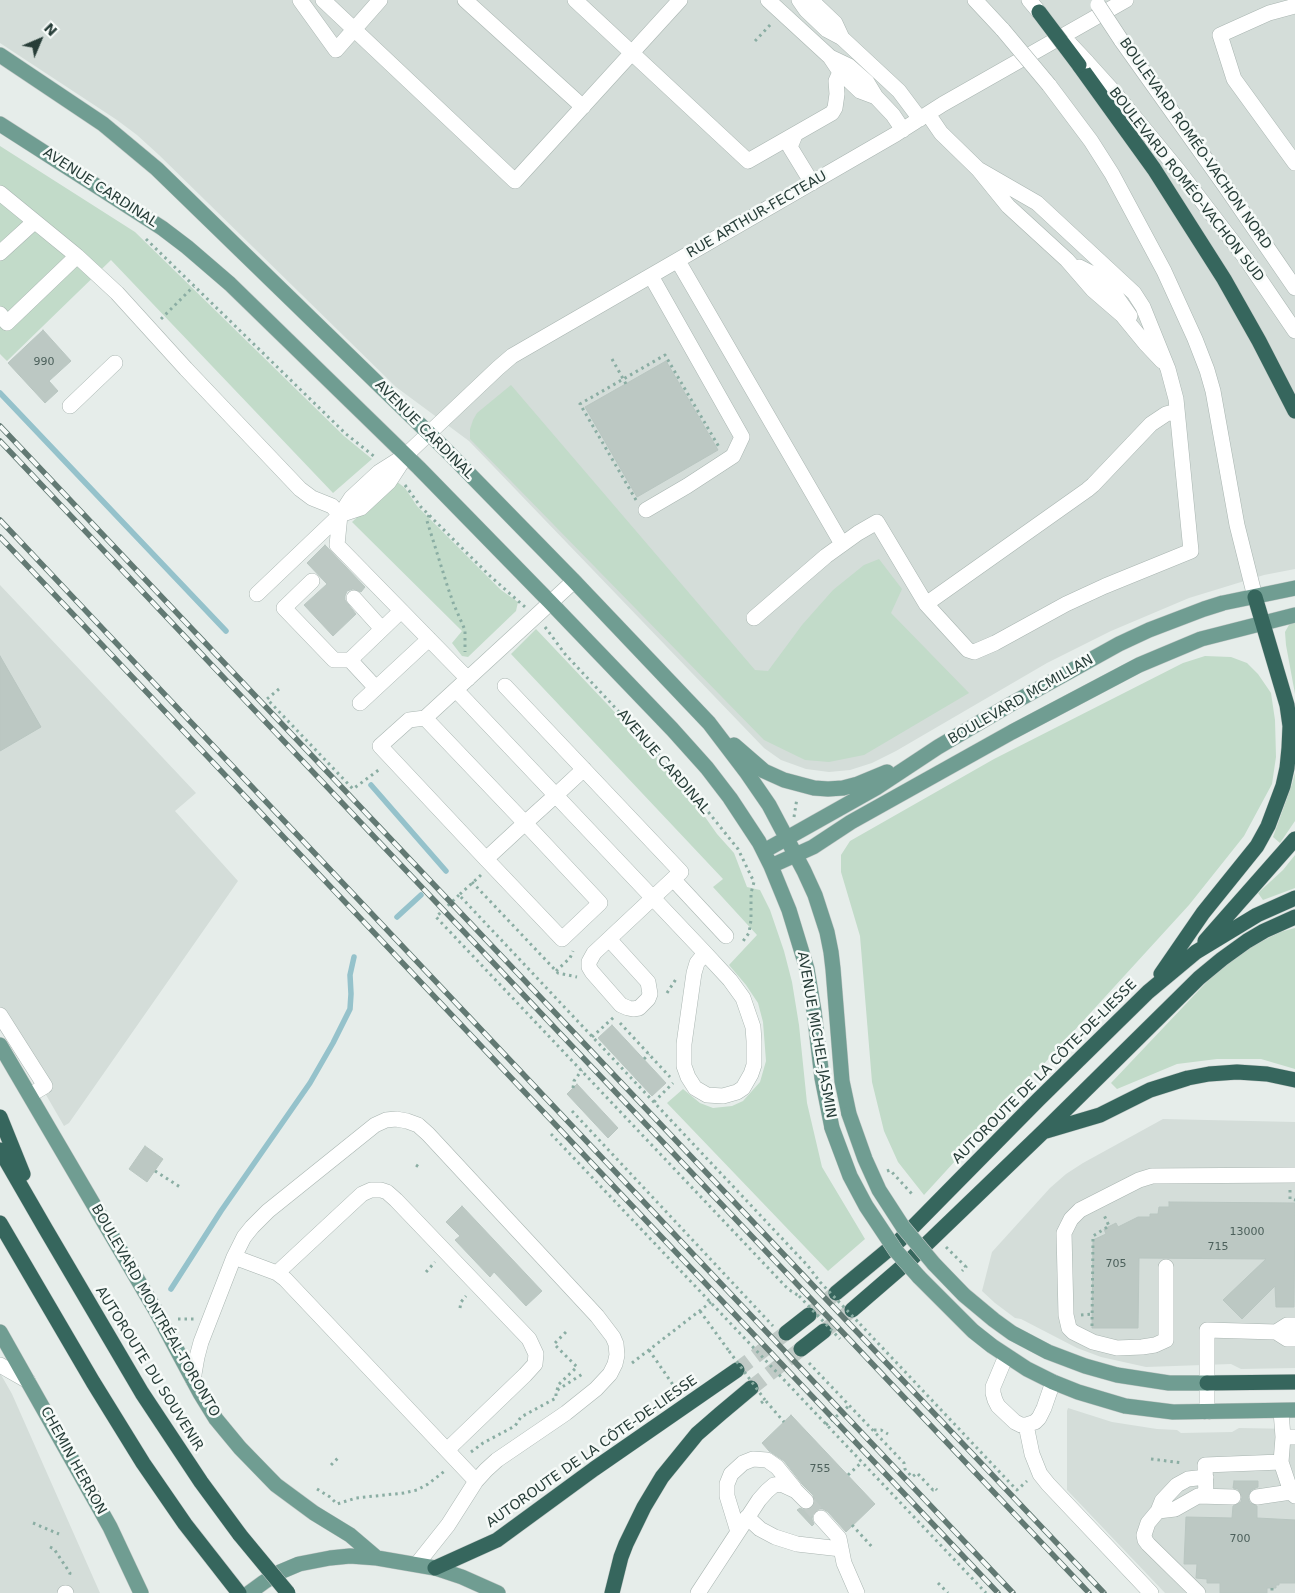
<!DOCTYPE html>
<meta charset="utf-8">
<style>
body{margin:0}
#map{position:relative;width:1295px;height:1593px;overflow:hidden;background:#e6edea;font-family:"DejaVu Sans",sans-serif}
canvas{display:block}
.north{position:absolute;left:15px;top:15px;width:50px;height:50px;-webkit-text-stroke:4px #f6faf8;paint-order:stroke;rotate:45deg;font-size:14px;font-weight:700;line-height:20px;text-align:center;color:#273d38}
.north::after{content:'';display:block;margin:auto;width:18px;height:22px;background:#273d38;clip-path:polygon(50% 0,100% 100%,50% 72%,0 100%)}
</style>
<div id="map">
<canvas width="1295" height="1593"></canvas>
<div class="north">N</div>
</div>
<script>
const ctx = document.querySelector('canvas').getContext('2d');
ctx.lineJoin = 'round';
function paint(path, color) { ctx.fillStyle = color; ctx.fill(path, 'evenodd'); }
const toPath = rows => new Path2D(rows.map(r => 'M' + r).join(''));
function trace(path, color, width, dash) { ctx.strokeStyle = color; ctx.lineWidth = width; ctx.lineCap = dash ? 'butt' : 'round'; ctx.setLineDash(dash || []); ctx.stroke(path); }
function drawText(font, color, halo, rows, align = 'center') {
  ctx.font = font + ' "DejaVu Sans",sans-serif'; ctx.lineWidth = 5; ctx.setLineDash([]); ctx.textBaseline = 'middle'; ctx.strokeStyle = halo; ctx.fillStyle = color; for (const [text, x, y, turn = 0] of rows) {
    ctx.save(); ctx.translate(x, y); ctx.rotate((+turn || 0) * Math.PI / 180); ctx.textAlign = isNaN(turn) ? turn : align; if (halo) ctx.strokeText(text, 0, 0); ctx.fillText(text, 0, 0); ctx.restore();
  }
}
const built = toPath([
 [0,0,1295,0,1295,569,1264,575,1189,598,1111,631,1047,663,896,751,872,763,850,770,829,772,806,769,781,760,764,748,469,441,396,387,159,155,137,135,117,120,0,43],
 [0,585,196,793,175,811,238,881,69,1123,64,1126,19,1048,0,1022],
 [1163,1119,1295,1122,1295,1368,1241,1369,1231,1364,1146,1367,1101,1357,1077,1348,1021,1319,1015,1318,995,1303,982,1291,992,1252,1050,1188,1066,1174,1083,1163],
 [0,1373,12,1394,100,1593,0,1593],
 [1068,1408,1112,1422,1157,1429,1177,1430,1181,1433,1232,1432,1239,1428,1295,1429,1295,1593,1165,1593,1067,1490,1067,1411]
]);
const green = toPath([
 [0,146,135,232,344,436,372,459,333,493,111,260,7,361,0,354],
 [511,385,755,670,768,671,802,625,833,590,864,565,879,559,902,589,891,613,969,693,864,755,829,762,805,760,764,740,470,439,470,429,473,420,477,413],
 [396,481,405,488,417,506,501,590,518,602,516,611,468,657,462,656,452,643,462,631,352,522],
 [1295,622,1295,694,1286,645,1285,632,1290,623],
 [536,629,679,780,717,834,734,853,747,887,760,890,770,910,784,951,792,982,799,1025,807,1103,822,1167,865,1239,828,1271,667,1103,683,1089,700,1103,713,1108,732,1106,743,1101,760,1082,766,1061,763,1022,758,1003,746,985,729,965,757,935,713,887,723,879,511,654],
 [1205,656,1231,657,1247,663,1258,674,1271,693,1275,720,1276,757,1272,784,1244,836,1189,905,924,1195,898,1162,884,1131,872,1082,860,936,841,872,841,855,850,841,994,759,1183,663],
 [1295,772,1295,821,1280,843,1273,837,1292,784],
 [1295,855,1295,888,1263,900,1258,893,1283,870],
 [1295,928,1295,1069,1261,1059,1217,1059,1177,1064,1117,1089,1111,1083,1218,970,1247,949,1280,932]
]);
const stream = toPath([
 [0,393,226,631],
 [371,785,446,871],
 [397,917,421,895],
 [171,1289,221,1211,310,1083,333,1043,350,1009,351,994,350,975,354,957]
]);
const building = toPath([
 [43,330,71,361,49,381,58,391,45,403,8,363,43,330],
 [666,361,718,450,637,497,585,407,666,361],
 [325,545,365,587,361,592,353,589,347,591,345,596,345,600,356,614,333,636,304,605,327,584,307,563,325,545],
 [0,656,41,727,0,751,0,656],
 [612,1025,666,1083,652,1096,598,1038,612,1025],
 [577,1084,618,1128,608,1138,567,1094,577,1084],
 [145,1146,163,1159,147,1182,129,1169,145,1146],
 [1169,1202,1295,1203,1294,1307,1276,1307,1275,1286,1242,1319,1223,1300,1266,1259,1139,1258,1138,1328,1092,1328,1093,1240,1106,1234,1104,1229,1116,1223,1118,1227,1138,1217,1150,1217,1150,1214,1158,1214,1159,1207,1169,1207,1169,1202],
 [462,1206,542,1291,526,1306,494,1272,490,1277,455,1240,460,1236,446,1222,462,1206],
 [791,1415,875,1504,846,1532,828,1512,823,1509,819,1509,814,1511,812,1519,814,1524,812,1526,797,1510,800,1508,804,1510,812,1508,815,1503,813,1495,802,1484,784,1461,769,1451,762,1443,791,1415],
 [1234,1481,1258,1481,1258,1487,1251,1490,1248,1498,1250,1503,1257,1506,1257,1518,1295,1520,1295,1583,1279,1583,1279,1585,1276,1585,1276,1588,1267,1588,1267,1593,1220,1593,1220,1583,1207,1583,1207,1579,1196,1578,1197,1564,1184,1564,1186,1517,1232,1518,1233,1506,1241,1502,1242,1497,1238,1489,1233,1488,1234,1481]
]);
const minorTunnel = toPath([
 [806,1501,821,1518]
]);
const highwayTunnel = toPath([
 [809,1315,836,1293],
 [824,1331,852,1310],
 [737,1370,786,1333],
 [751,1388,801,1349]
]);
const path = toPath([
 [755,41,771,24],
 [146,239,346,434,375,457],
 [161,319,194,286],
 [612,359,626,384],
 [405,485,421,507,490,576,525,607],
 [636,500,580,404,665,355,719,447],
 [429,515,427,521,448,588,454,605,465,630,465,652],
 [545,627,565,654,681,778,738,849,754,882,751,893,751,920,749,933,741,944],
 [279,689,267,699,353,789,380,769],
 [794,817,797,798],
 [481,875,459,895,808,1266,820,1282],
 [472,882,558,973,577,977],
 [459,895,436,917,788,1289,799,1296],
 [556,971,570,958,573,951],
 [667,993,676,979],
 [620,1023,670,1077],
 [592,1037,614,1017],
 [644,1059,649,1054],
 [573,1088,574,1081,582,1070],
 [654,1102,673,1083],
 [572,1111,773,1326],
 [551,1134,986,1593],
 [416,1165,419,1167],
 [155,1171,180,1187],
 [887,1171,890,1170,912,1194],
 [1290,1190,1290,1199,1295,1200],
 [946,1247,966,1267,962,1271],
 [426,1272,435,1262],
 [460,1308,461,1302,466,1296],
 [700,1311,729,1351],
 [1081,1315,1093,1314],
 [178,1319,195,1319],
 [860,1324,1011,1484,1017,1490,1027,1481],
 [1092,1326,1093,1236,1109,1226,1104,1215],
 [555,1343,568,1330],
 [556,1346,577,1367,558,1385,557,1391],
 [649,1350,678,1392],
 [632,1363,711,1302],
 [809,1363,904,1463,905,1469,912,1477,917,1473,933,1490,935,1488,937,1490],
 [761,1403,765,1400,784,1422],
 [826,1425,850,1405],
 [874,1430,881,1430,888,1434],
 [471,1452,483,1443,515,1426,521,1417,556,1398,556,1391,584,1373],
 [1151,1459,1183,1463],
 [331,1465,338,1458],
 [848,1475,862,1462],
 [317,1489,330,1497,337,1504,356,1498,404,1493,417,1490,428,1484,446,1470],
 [33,1523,59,1534],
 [852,1525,874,1549],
 [50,1547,54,1549,70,1573,69,1577],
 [938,1583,948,1593],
 [1272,1588,1272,1593]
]);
const minor = toPath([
 [300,0,336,50,380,0],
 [323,0,515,181,680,0],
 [465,0,583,107],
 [575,0,748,161,832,113,835,108,837,94,836,81,840,72],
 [768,0,830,57,840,72,860,91,876,97],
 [799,0,806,10,827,30,842,38,899,91,920,119],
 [808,0,813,2,835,23,842,38],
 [975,0,1003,30],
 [1029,0,1039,12],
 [1295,6,1269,13,1220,35,1234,79,1295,163],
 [1121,40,1225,186,1295,288],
 [830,57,849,66,867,82,876,97,893,115,903,130],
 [1086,61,1114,92,1178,170,1246,259,1295,331],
 [1049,85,1091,141,1112,174,1164,271,1195,339,1207,370,1213,391,1237,525,1255,597],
 [928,114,941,133,978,169,1008,206,1067,260,1093,290,1122,315,1145,343,1162,361],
 [795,135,790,147,812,183],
 [0,193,77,256,117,293,186,369,300,489,312,498,332,506,340,515,337,545,468,679],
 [0,253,34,222],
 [678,261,842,544],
 [1079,267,1093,274,1116,296,1130,316],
 [0,314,7,323,77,256],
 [70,406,115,363],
 [646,510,687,486,733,456,742,437,651,276],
 [340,515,361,508,389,482,404,459],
 [312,581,284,608,334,660,350,660,376,688],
 [574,581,425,718,525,823,600,903,562,939,486,859,525,823,556,795,584,769],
 [257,594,340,515,351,498,379,472,406,455,498,368,512,356,896,134,943,104,1126,0],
 [354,598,382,629],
 [926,604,1087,490,1093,485,1151,424,1166,414,1177,411],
 [754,618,826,556,858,533,877,522,926,604,968,650,974,652,995,643,1066,604,1105,586,1191,551,1176,399,1168,369,1143,307,1134,293,1037,203,978,169],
 [350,660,401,611],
 [505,686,681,872,673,879,726,936],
 [456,690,705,953,730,980,743,998,753,1027,754,1041,754,1065,751,1074,743,1088,737,1092,723,1096,707,1095,695,1088,688,1077,684,1066,684,1044,694,973,697,963,705,953],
 [360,703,429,639],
 [425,718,409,720,380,746,486,859],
 [609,939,648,982,650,994,648,999,639,1008,633,1009,628,1008,621,1005,592,972,589,967,589,962,594,953,673,879],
 [0,1015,45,1086,30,1095],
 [234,1257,277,1273,285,1279,476,1481],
 [1166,1267,1166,1340,1155,1345,1142,1347,1117,1348,1093,1342,1073,1332,1069,1328,1066,1315,1064,1233,1071,1219,1080,1210,1139,1180,1152,1176,1295,1175],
 [277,1273,362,1194,371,1190,381,1190,387,1192,396,1200,529,1339,536,1354,535,1364,525,1375,447,1450],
 [1276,1332,1287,1325,1295,1325],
 [1006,1356,993,1387,993,1393,995,1400,998,1406,1015,1422,1021,1425,1026,1425,1035,1422,1039,1418,1044,1408,1053,1382],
 [0,1365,28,1381],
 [193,1380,197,1357,201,1342,234,1257,244,1237,252,1227,268,1211,375,1125,386,1120,396,1119,407,1121,418,1125,428,1134,597,1316,613,1337,616,1344,617,1355,615,1364,610,1374,596,1389,566,1413,497,1460,486,1470,476,1481,448,1525,417,1564],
 [1281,1411,1283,1437,1295,1437],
 [1207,1412,1207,1330,1276,1332,1287,1339,1295,1339],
 [1026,1425,1032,1454,1040,1474,1048,1484,1151,1593],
 [1283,1437,1281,1462,1291,1492,1295,1496],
 [1206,1496,1205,1465,1281,1462],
 [1257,1497,1291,1492],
 [1158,1511,1175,1509,1198,1496,1233,1497],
 [747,1517,760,1529,775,1537,797,1544,841,1549],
 [821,1518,839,1538,844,1563,857,1593],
 [738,1532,727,1496,727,1484,731,1474,743,1463,753,1459,767,1460,777,1467,794,1488],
 [65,1593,66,1593],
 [698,1593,759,1500,767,1491,774,1485,781,1484,796,1491,806,1501],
 [1198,1593,1148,1544,1145,1540,1144,1535,1148,1523,1158,1511,1162,1501,1177,1485,1188,1479,1206,1477]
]);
const major = toPath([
 [0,55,103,124,157,169,445,449,574,581,709,723,747,773,769,805,804,871,815,895,827,932,831,952,833,969,842,1081,849,1114],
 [0,124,162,228,187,247,230,284,419,468,550,602,672,729,707,768,730,798,759,842,771,866,789,910,807,969,814,1011,822,1078,832,1128],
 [734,745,764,771,784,780,814,788,828,789,843,788,858,784,887,772],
 [764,851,876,788,938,747,1011,704,1119,644,1149,630,1204,609,1223,603,1295,588],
 [771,866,813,847,851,822,1012,732,1139,665,1201,639,1295,615],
 [0,1045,156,1311,200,1393,216,1419,240,1448,276,1485,314,1513,350,1535,377,1558],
 [934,1264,964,1295,994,1320,1012,1333,1048,1352,1085,1366,1117,1375,1169,1383,1207,1383],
 [919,1277,973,1331,992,1346,1027,1369,1053,1382,1078,1392,1125,1406,1173,1412,1295,1410],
 [0,1332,110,1527,141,1593],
 [249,1593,264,1582,280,1572,299,1564,330,1558,350,1556,377,1558,435,1568,462,1577,498,1593]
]);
const highway = toPath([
 [1079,65,1154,169,1224,279,1259,341,1295,411],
 [1205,941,1295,839],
 [1161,974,1203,913,1257,846,1268,826,1283,786,1287,768,1289,748,1290,726,1287,705,1255,597],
 [0,1117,23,1174],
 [1046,1131,1100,1115,1150,1090,1188,1078,1209,1074,1237,1072,1267,1074,1295,1080],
 [0,1150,45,1228,142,1393,201,1482,240,1535],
 [0,1223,93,1382,143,1463,185,1524,239,1593],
 [836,1293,900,1240,1038,1100,1148,992,1196,952,1257,915,1295,898],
 [852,1310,911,1259,1044,1131,1199,978,1222,959,1247,941,1264,931,1295,917],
 [786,1333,809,1315],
 [801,1349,824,1331],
 [1207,1383,1295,1382],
 [435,1568,497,1540,594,1469,737,1370],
 [612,1593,621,1557,626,1544,644,1507,662,1477,697,1434,720,1414,751,1388]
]);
const rail = toPath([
 [0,426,1104,1593],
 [0,441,1089,1593],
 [0,520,1013,1593],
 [0,537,998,1593]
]);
const pathBridge = toPath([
 [820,1282,860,1324],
 [799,1296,840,1339],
 [729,1351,765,1400]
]);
const minorBridge = toPath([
 [1098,5,1121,40],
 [1003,30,1049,85],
 [1070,44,1086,61]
]);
const majorBridge = toPath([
 [849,1114,865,1159,879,1190,903,1227,934,1264],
 [832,1128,850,1176,866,1206,896,1251,919,1277]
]);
const highwayBridge = toPath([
 [1039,12,1079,65],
 [240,1535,288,1593]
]);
const numberNames = [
 ["990",44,362],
 ["13000",1247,1232],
 ["715",1218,1247],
 ["705",1116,1264],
 ["755",820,1469],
 ["700",1240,1539]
];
const streetNames = [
 ["BOULEVARD ROMÉO-VACHON NORD",1195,144,55],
 ["BOULEVARD ROMÉO-VACHON SUD",1186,185,52],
 ["AVENUE CARDINAL",100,188,33],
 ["RUE ARTHUR-FECTEAU",757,215,-30],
 ["AVENUE CARDINAL",424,430,45],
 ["BOULEVARD MCMILLAN",1021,700,-30],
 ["AVENUE CARDINAL",663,762,49],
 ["AVENUE MICHEL-JASMIN",816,1035,80],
 ["AUTOROUTE DE LA CÔTE-DE-LIESSE",1045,1072,-45],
 ["BOULEVARD MONTRÉAL-TORONTO",155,1311,60],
 ["AUTOROUTE DU SOUVENIR",149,1369,58],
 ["AUTOROUTE DE LA CÔTE-DE-LIESSE",592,1452,-35],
 ["CHEMIN HERRON",73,1461,61]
];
paint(built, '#d4ddd9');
paint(green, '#c2dbc9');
trace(stream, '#95c2cb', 5.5);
paint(building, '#bcc8c3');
trace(building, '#b9c6c1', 1);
trace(minorTunnel, '#c0cac6', 15, [15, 8]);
trace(highwayTunnel, '#c0cac6', 15, [15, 8]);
trace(minor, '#a9b5b1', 16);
trace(major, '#c3c9c7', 16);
trace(highway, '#c3c9c7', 16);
trace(path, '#8aada3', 3, [2.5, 4]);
trace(minor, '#fff', 15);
trace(major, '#709d92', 15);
trace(highway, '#36665d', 15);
trace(rail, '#627973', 5.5);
trace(rail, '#f6faf8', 4, [11]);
trace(minorBridge, '#a9b5b1', 16, []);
trace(majorBridge, '#c3c9c7', 16, []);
trace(highwayBridge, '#c3c9c7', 16, []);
trace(pathBridge, '#8aada3', 3, [2.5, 4]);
trace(minorBridge, '#fff', 15);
trace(majorBridge, '#709d92', 15);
trace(highwayBridge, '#36665d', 15);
drawText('11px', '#4c605b', null, numberNames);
drawText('14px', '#273d38', '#f6faf8', streetNames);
</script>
